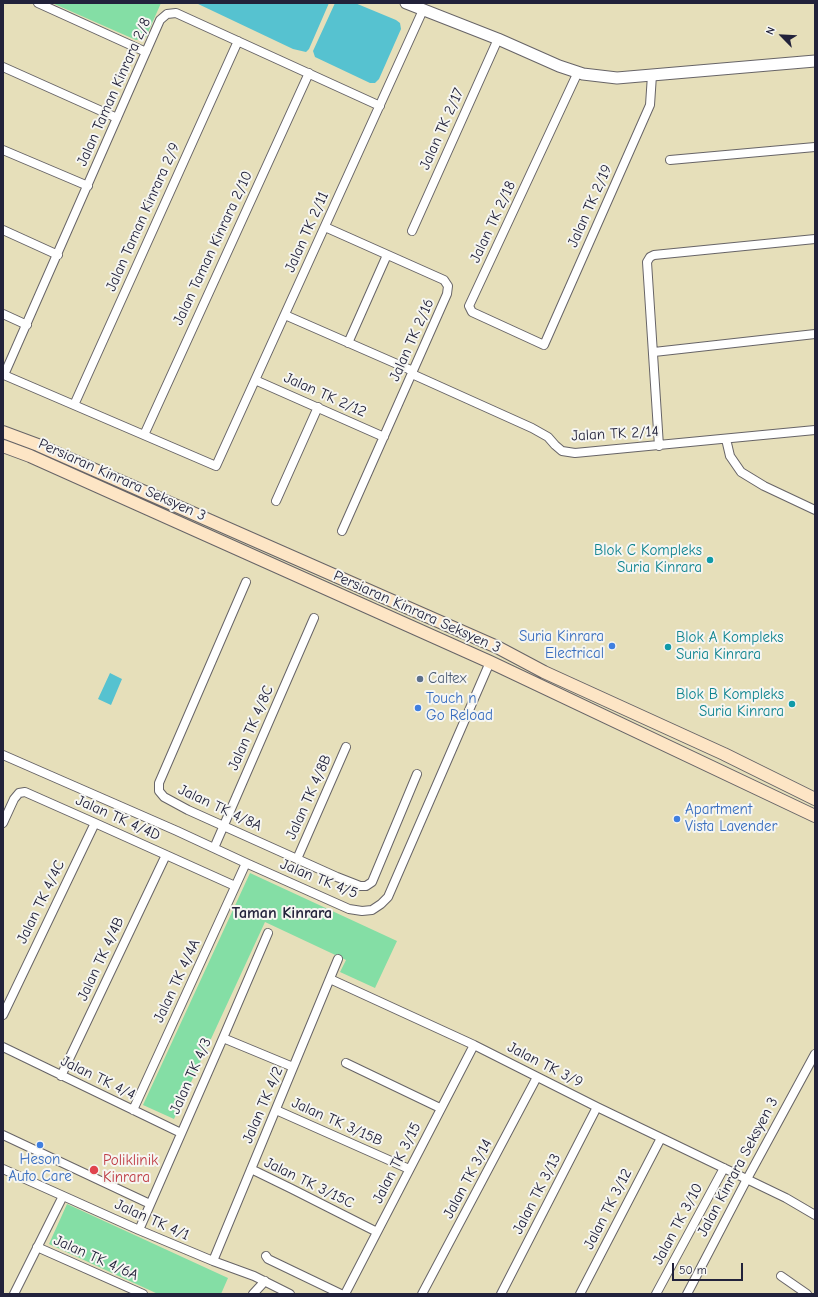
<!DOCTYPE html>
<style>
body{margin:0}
#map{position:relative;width:818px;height:1297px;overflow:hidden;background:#e6dfba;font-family:"Comic Neue",sans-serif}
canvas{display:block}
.frame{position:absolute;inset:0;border:4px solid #22223b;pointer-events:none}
.north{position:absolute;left:762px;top:16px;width:40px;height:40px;-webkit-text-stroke:3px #f6f6f2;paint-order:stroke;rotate:294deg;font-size:11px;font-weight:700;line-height:16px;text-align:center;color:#22223b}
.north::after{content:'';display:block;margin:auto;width:14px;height:18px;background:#22223b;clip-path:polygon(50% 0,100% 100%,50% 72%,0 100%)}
.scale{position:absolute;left:672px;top:1263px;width:71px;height:18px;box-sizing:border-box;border:2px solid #22223b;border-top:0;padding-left:5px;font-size:12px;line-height:14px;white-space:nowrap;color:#22223b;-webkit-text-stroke:3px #f6f6f2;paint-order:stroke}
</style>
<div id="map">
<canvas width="818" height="1297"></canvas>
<div class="frame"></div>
<div class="north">N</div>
<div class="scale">50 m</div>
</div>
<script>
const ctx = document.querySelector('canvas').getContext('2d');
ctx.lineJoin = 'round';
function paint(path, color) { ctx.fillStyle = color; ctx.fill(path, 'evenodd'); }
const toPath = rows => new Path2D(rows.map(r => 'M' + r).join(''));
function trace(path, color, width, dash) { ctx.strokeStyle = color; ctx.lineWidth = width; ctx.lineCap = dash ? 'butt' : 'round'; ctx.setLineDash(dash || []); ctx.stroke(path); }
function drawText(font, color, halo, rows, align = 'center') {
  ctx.font = font + ' "Comic Neue",sans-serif'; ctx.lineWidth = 4; ctx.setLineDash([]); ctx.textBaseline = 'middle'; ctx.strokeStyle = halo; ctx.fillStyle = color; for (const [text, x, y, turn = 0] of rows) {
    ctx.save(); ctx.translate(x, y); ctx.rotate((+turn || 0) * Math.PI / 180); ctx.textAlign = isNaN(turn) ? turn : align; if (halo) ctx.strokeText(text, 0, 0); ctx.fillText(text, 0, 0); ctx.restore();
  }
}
const green = toPath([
 [52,3,161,3,146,37,136,40],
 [250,873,397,941,375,988,340,972,346,960,265,922,174,1119,143,1105],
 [67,1204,228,1278,221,1294,158,1294,49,1244]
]);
const water = toPath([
 [196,3,329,3,309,49,306,52,293,49],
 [335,3,355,3,396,20,400,23,401,29,379,79,375,83,370,83,315,57,313,51],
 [110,673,122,679,111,705,98,699]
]);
const minor = toPath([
 [38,3,146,52],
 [3,67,117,118],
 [578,72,469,306,472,312,544,345,650,105,652,75],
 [3,150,88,186],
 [670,160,815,147],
 [325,227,444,280,448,286,447,294,342,531],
 [3,230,58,255],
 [412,231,498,39],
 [3,314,27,325],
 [285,315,413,371],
 [348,343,387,255],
 [654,352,815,334],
 [412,374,532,428,548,437,555,445,562,451,575,453,815,430],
 [4,375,216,466,423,10],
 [4,375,160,20,167,14,176,13,380,106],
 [255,380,384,437],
 [74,405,238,41],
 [144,435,309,73],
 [726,439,730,456,741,472,764,486,815,510],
 [659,446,647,262,650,257,654,255,815,239],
 [276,501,318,407],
 [246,582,159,783,159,791,164,797,188,810,337,877,360,886,366,886,372,882,417,774],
 [3,755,177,831,246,863,349,909,362,911,372,910,381,904,388,897,490,662],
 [3,823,14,799,19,793,25,792,95,823,235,886],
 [214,848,314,618],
 [297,859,346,747],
 [330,979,474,1045,597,1107,786,1198,815,1215],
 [3,1015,95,823],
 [223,1038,293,1067],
 [3,1047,181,1133],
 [346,1063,440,1108],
 [61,1076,166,855],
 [133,1110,246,863],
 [276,1110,409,1169],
 [3,1135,150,1204],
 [3,1169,139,1230,213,1261,254,1276,290,1294],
 [251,1169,292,1189,377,1232],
 [139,1230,223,1038,268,933],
 [37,1247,143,1294],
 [266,1256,268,1259,341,1294],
 [213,1261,338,959],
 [781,1276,807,1294],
 [14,1294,63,1196],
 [253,1294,265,1281],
 [345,1294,474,1045],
 [422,1294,537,1077],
 [501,1294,597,1107],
 [580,1294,661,1138],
 [656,1294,724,1168],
 [687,1294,747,1179,815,1054]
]);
const tertiary = toPath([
 [406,3,498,39,559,66,583,74,617,78,815,61]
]);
const secondary = toPath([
 [3,432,38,445,497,647,544,672,724,754,815,799],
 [3,446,30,456,490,662,815,816]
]);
const markers = [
 [710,560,4,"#0f9aa8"],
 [612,646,4,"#3f7fe0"],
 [668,647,4,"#0f9aa8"],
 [420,679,4,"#5c6f8a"],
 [792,704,4,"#0f9aa8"],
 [418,708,4,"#3f7fe0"],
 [677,819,4,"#3f7fe0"],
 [40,1145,4,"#3f7fe0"],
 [94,1170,5,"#e0444e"]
];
const streetNames = [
 ["Jalan Taman Kinrara 2/8",114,92,-66],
 ["Jalan TK 2/17",442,129,-66],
 ["Jalan TK 2/19",590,206,-66],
 ["Jalan Taman Kinrara 2/9",143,217,-66],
 ["Jalan TK 2/18",493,222,-65],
 ["Jalan TK 2/11",307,232,-66],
 ["Jalan Taman Kinrara 2/10",213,248,-65],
 ["Jalan TK 2/16",412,340,-66],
 ["Jalan TK 2/12",325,395,24],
 ["Jalan TK 2/14",615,434,-3],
 ["Persiaran Kinrara Seksyen 3",122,480,24],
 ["Persiaran Kinrara Seksyen 3",417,612,24],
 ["Jalan TK 4/8C",251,728,-66],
 ["Jalan TK 4/8B",309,797,-66],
 ["Jalan TK 4/8A",220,808,25],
 ["Jalan TK 4/4D",118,818,24],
 ["Jalan TK 4/5",319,879,22],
 ["Jalan TK 4/4C",41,902,-64],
 ["Jalan TK 4/4B",101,959,-65],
 ["Jalan TK 4/4A",177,981,-65],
 ["Jalan TK 3/9",545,1065,27],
 ["Jalan TK 4/3",191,1076,-66],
 ["Jalan TK 4/4",98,1078,26],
 ["Jalan TK 4/2",263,1105,-67],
 ["Jalan TK 3/15B",337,1122,24],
 ["Jalan TK 3/15",397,1163,-63],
 ["Jalan Kinrara Seksyen 3",738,1167,-62],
 ["Jalan TK 3/14",468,1179,-62],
 ["Jalan TK 3/15C",309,1183,26],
 ["Jalan TK 3/13",537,1194,-63],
 ["Jalan TK 3/12",608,1209,-63],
 ["Jalan TK 4/1",152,1220,24],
 ["Jalan TK 3/10",678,1224,-62],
 ["Jalan TK 4/6A",96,1258,24]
];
const cultureNames = [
 ["Blok C Kompleks",702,551],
 ["Suria Kinrara",702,568],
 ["Blok A Kompleks",676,638,"left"],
 ["Suria Kinrara",676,655,"left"],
 ["Blok B Kompleks",784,695],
 ["Suria Kinrara",784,712]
];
const shopNames = [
 ["Suria Kinrara",604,637,"right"],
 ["Electrical",604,654,"right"],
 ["Touch n",426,699],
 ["Go Reload",426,716],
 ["Apartment",685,810],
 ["Vista Lavender",685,827],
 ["Heson",40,1160,"center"],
 ["Auto Care",40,1177,"center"]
];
const serviceNames = [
 ["Caltex",428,679]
];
const healthNames = [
 ["Poliklinik",103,1161],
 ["Kinrara",103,1178]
];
const neighbourhoodNames = [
 ["Taman Kinrara",282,913]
];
paint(green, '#84dea5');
paint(water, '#56c2d0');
trace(minor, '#676467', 10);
trace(tertiary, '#676467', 13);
trace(secondary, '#676467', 14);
trace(minor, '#fff', 8);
trace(tertiary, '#fff', 11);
trace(secondary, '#fde5c5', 12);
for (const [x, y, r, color] of markers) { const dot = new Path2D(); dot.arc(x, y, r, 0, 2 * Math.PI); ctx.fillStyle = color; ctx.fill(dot); trace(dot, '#f6f6f2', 1.5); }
drawText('15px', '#22223b', '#f6f6f2', streetNames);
drawText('15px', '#0d838f', '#f6f6f2', cultureNames, 'right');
drawText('15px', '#366cbe', '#f6f6f2', shopNames, 'left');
drawText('15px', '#4e5e75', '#f6f6f2', serviceNames, 'left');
drawText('15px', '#be3a42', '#f6f6f2', healthNames, 'left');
drawText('bold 16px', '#22223b', '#f6f6f2', neighbourhoodNames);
</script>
